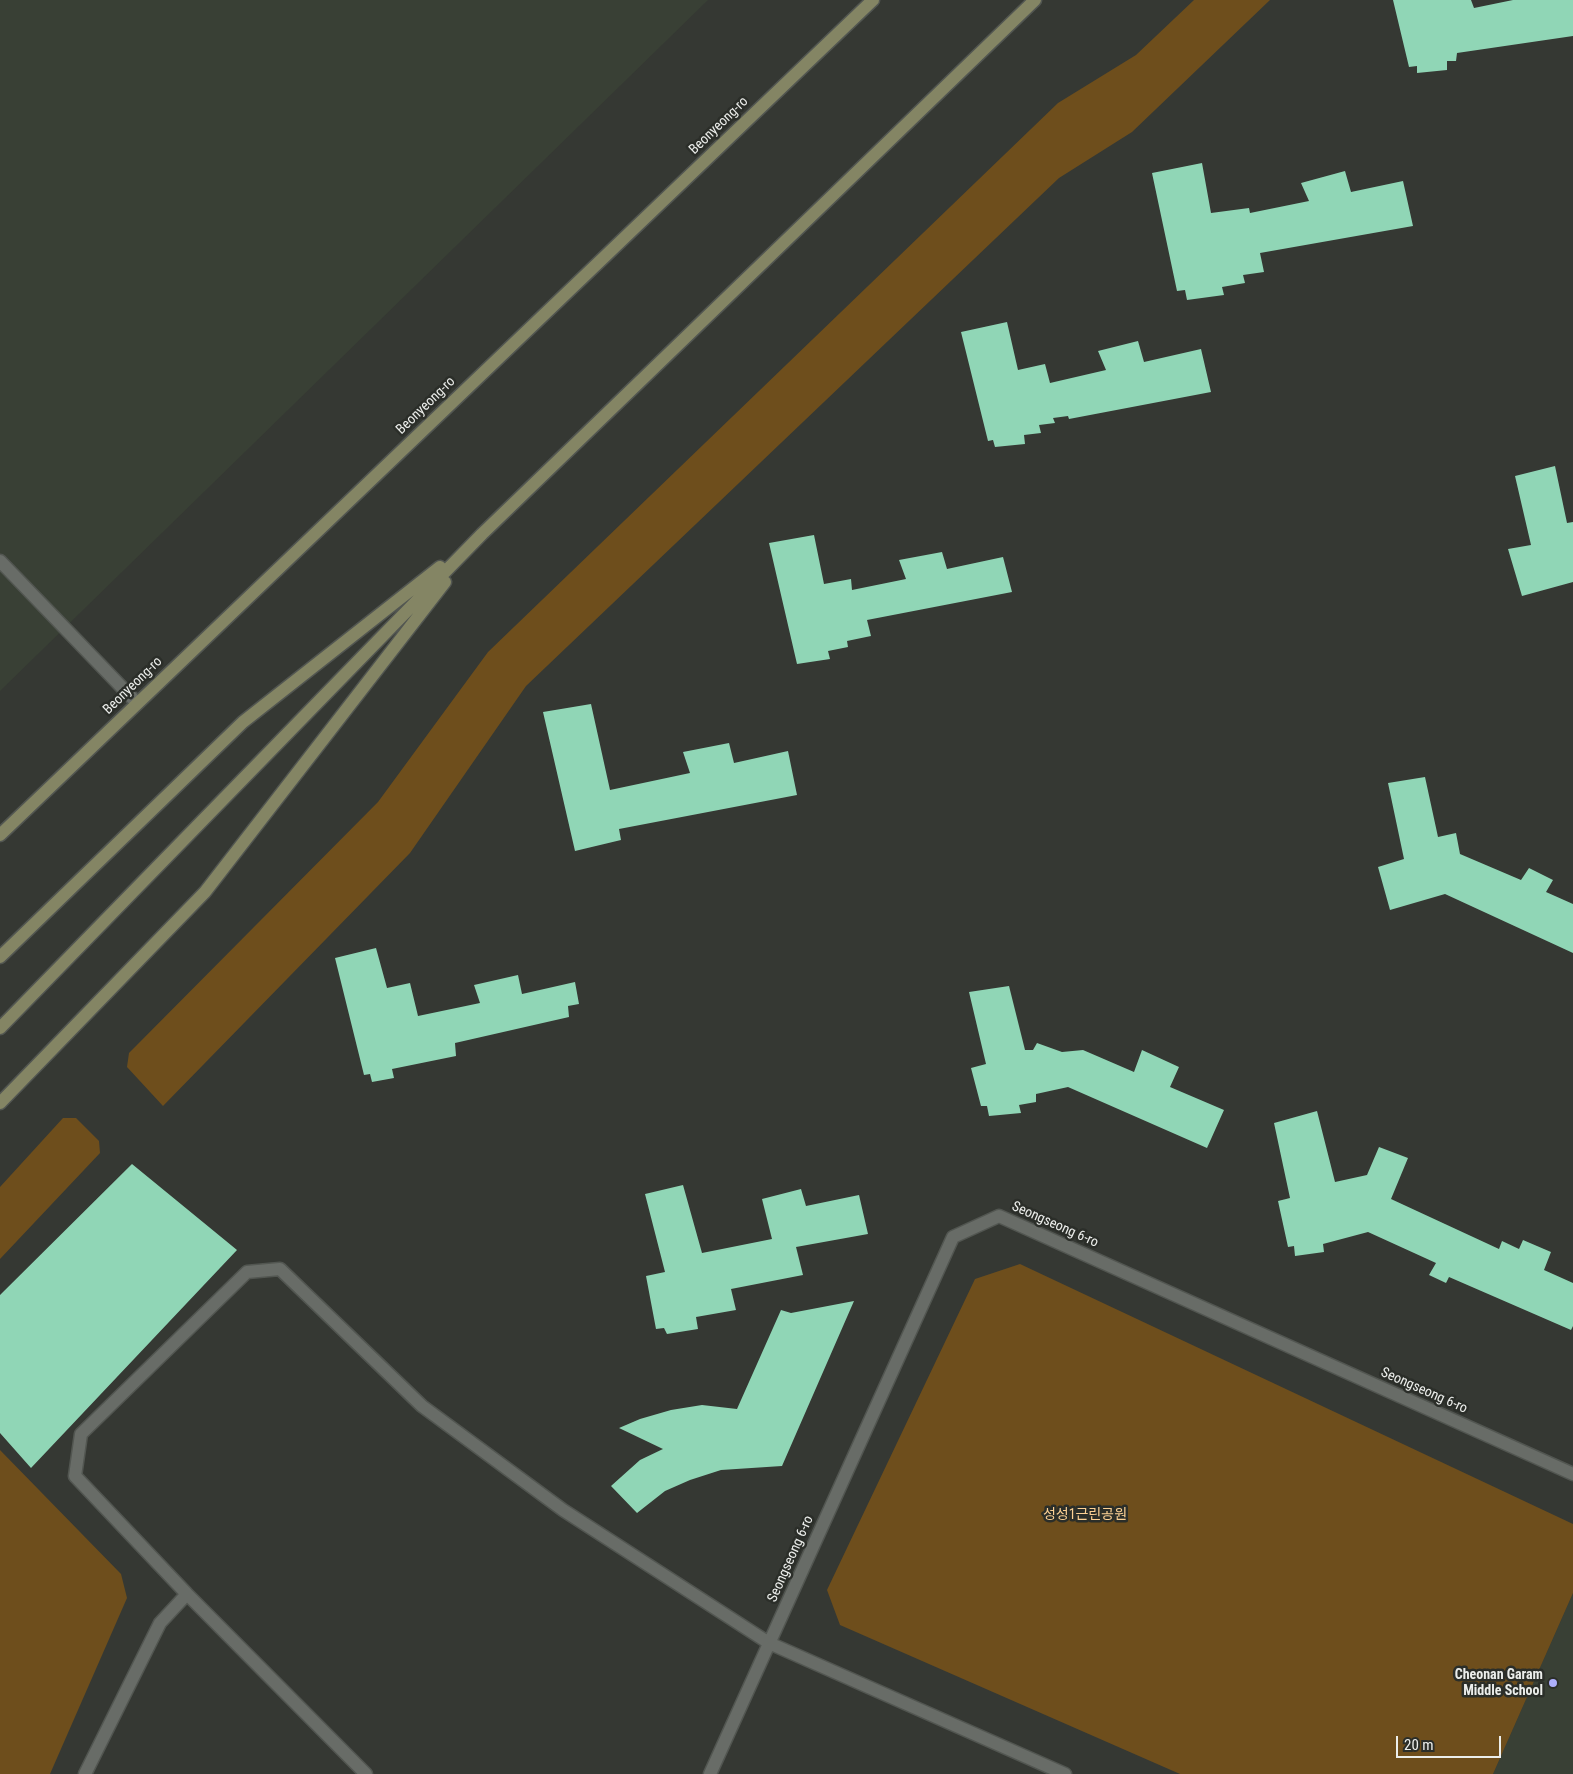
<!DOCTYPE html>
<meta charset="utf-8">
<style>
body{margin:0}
#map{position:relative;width:1573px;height:1774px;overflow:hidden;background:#353833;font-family:"Roboto Condensed",sans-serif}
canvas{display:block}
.scale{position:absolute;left:1396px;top:1736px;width:105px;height:22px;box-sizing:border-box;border:2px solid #eceeeb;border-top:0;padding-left:6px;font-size:15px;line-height:18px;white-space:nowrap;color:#eceeeb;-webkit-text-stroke:4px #2b2e29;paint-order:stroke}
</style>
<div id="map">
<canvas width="1573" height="1774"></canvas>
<div class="scale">20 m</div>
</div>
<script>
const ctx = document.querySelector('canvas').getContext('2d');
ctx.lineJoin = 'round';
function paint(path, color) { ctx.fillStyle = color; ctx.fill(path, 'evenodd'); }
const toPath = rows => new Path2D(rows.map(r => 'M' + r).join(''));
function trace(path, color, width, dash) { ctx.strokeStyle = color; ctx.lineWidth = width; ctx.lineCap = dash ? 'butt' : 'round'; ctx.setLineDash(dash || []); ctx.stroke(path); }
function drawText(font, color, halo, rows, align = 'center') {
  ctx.font = font + ' "Roboto Condensed","Noto Sans KR",sans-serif'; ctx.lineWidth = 5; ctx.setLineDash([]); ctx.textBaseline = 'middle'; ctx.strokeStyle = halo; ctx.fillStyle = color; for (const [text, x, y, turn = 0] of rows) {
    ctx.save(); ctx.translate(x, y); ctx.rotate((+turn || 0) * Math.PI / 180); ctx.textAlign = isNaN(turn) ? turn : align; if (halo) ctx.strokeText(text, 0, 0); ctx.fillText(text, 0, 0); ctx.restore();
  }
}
const built = toPath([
 [0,0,708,0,0,691],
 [1573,1593,1573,1774,1493,1774]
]);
const green = toPath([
 [1194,0,1270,0,1132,132,1059,178,526,686,410,853,163,1106,127,1067,129,1053,378,802,488,652,1058,103,1136,55],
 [63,1118,76,1118,99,1141,100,1153,0,1259,0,1187],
 [1020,1264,1573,1524,1573,1593,1493,1774,1180,1774,840,1625,827,1590,975,1279],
 [0,1450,121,1574,127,1598,50,1774,0,1774]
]);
const building = toPath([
 [1393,0,1471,0,1474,8,1513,0,1573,0,1573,36,1457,53,1456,61,1447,61,1447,70,1417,73,1417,66,1409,67],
 [1202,163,1211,213,1249,208,1250,213,1309,201,1301,183,1345,171,1351,192,1403,181,1413,226,1260,253,1264,272,1243,275,1245,283,1222,287,1224,295,1187,300,1185,290,1177,291,1152,173],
 [1007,322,1018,370,1045,364,1050,383,1106,370,1098,351,1138,341,1144,362,1201,349,1211,392,1069,419,1068,416,1053,418,1055,423,1039,425,1041,433,1024,435,1025,444,995,447,993,440,988,441,961,332],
 [1555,466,1567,523,1573,522,1573,582,1522,596,1508,549,1531,545,1515,476],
 [814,535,824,584,851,579,852,590,906,579,899,560,942,552,947,569,1003,557,1012,592,867,620,871,636,847,641,848,647,828,651,830,659,797,664,769,543],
 [591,704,610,790,690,773,683,752,729,743,734,763,788,751,797,795,619,829,621,840,575,851,543,712],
 [1425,777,1438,837,1456,833,1460,854,1521,880,1529,868,1553,880,1546,892,1573,904,1573,953,1445,894,1390,910,1378,867,1404,859,1388,783],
 [376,948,387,988,410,983,418,1016,480,1003,474,985,518,975,522,994,575,982,579,1004,568,1006,569,1017,455,1043,456,1056,392,1069,394,1078,372,1082,370,1074,364,1075,335,958],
 [1009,986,1025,1050,1033,1050,1037,1043,1062,1052,1083,1050,1134,1072,1142,1050,1179,1067,1170,1087,1224,1110,1207,1148,1068,1087,1036,1094,1036,1102,1019,1105,1021,1113,989,1116,987,1106,981,1106,971,1068,986,1064,969,992],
 [1317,1111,1335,1182,1367,1175,1379,1147,1408,1158,1391,1199,1499,1249,1502,1241,1519,1249,1523,1240,1551,1252,1544,1270,1573,1283,1573,1326,1571,1330,1449,1277,1446,1283,1429,1275,1436,1263,1368,1232,1323,1244,1324,1252,1295,1256,1294,1246,1288,1247,1278,1201,1290,1198,1274,1123],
 [132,1164,237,1250,31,1468,0,1433,0,1295],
 [683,1185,702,1253,772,1239,762,1199,801,1189,806,1206,859,1195,868,1234,796,1247,803,1275,731,1289,736,1310,696,1317,698,1329,667,1334,664,1328,656,1329,646,1276,665,1272,645,1194],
 [854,1301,782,1466,721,1470,690,1480,665,1491,637,1513,611,1486,640,1460,663,1449,619,1428,640,1419,671,1410,702,1405,737,1409,781,1310,791,1313]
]);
const service = toPath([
 [0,561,137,703]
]);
const minor = toPath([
 [85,1774,160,1623,187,1594],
 [366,1774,187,1594,75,1476,81,1434,247,1272,280,1269,422,1406,563,1510,769,1643,1065,1774],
 [710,1774,953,1237,999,1216,1573,1474]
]);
const secondary = toPath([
 [0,835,873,0],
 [0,957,243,722,440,567],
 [0,1028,482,534,1035,0],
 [0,1103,205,892,445,582]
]);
const markers = [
 [1553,1683,5,"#adaffb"]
];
const streetNames = [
 ["Beonyeong-ro",719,126,-44],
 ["Beonyeong-ro",426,406,-44],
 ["Beonyeong-ro",133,686,-44],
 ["Seongseong 6-ro",1055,1225,24],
 ["Seongseong 6-ro",1424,1391,24],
 ["Seongseong 6-ro",791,1559,-66]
];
const parkNames = [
 ["성성1근린공원",1085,1515]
];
const poiNames = [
 ["Cheonan Garam",1543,1675],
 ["Middle School",1543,1691]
];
paint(built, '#394035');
paint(green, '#6e4e1c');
paint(building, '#90d6b6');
trace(service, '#525651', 15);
trace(minor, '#525651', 15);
trace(secondary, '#525651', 15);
trace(service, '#686c67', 12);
trace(minor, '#686c67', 12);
trace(secondary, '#848564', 12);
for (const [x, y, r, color] of markers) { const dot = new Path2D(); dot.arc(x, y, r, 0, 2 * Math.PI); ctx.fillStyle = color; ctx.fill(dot); trace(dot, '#2b2e29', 2); }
drawText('14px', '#eceeeb', '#2b2e29', streetNames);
drawText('14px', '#fcd194', '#2b2e29', parkNames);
drawText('bold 14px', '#eceeeb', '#2b2e29', poiNames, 'right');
</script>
